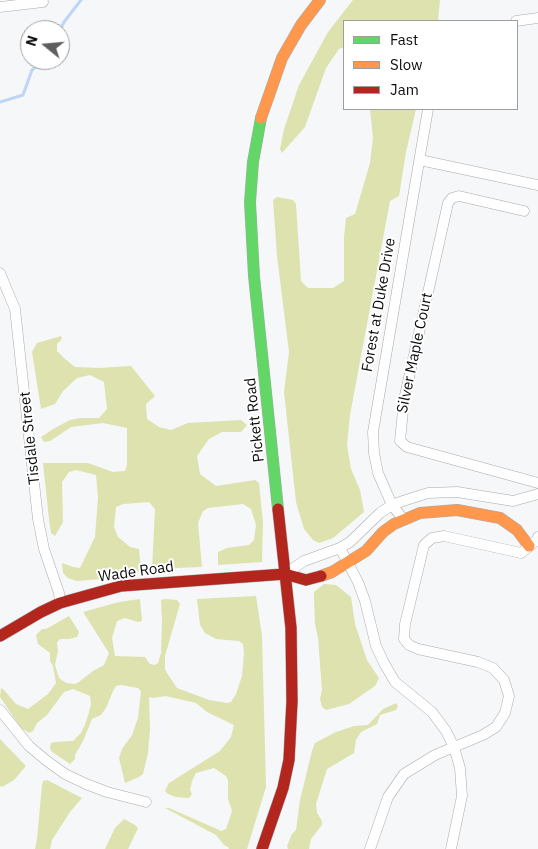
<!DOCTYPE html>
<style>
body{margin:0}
#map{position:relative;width:538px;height:849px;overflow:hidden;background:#f6f7f9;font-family:"IBM Plex Sans",sans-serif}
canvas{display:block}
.legend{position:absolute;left:343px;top:20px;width:175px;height:90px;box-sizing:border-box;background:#fff;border:1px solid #9e9e9e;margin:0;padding:6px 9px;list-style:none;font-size:15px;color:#0c0c0d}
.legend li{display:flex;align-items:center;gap:10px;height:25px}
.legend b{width:25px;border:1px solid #9e9e9e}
.north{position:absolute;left:20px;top:20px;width:50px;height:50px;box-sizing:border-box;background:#fff;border:1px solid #9e9e9e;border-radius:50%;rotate:287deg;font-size:14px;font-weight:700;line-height:20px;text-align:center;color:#0c0c0d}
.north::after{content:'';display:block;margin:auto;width:18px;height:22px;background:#5e5e60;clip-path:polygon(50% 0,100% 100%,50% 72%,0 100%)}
</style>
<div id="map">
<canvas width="538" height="849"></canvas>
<ul class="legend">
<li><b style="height:6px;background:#63d668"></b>Fast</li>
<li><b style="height:6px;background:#ff974d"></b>Slow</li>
<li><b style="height:6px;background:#b3261e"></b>Jam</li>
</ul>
<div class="north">N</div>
</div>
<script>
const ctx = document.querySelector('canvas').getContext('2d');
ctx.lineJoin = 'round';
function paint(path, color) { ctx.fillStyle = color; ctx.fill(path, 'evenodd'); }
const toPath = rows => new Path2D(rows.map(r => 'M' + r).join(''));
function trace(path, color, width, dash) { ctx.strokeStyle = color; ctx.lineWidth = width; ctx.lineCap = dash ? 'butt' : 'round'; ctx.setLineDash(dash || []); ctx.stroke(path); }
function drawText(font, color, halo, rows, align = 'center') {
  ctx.font = font + ' "IBM Plex Sans",sans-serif'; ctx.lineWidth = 4; ctx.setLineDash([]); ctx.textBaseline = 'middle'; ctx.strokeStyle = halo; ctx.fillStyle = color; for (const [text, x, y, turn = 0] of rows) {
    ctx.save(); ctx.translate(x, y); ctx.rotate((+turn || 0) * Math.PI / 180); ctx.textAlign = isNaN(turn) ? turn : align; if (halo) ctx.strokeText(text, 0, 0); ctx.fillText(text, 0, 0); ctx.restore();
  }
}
const forest = toPath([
 [353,0,440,0,438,21,344,21,344,47,339,49,326,68,305,127,282,153,280,149,284,129,299,85,328,32],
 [370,109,416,109,406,152,399,196,390,201,350,415,347,445,351,469,360,490,364,512,333,538,319,543,313,540,304,529,296,502,284,392,289,352,277,256,273,200,277,197,293,200,296,204,301,281,308,288,333,288,344,281,344,237,346,218,355,214,370,163,373,138],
 [61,336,62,339,57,344,57,351,65,359,75,367,99,368,131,366,155,396,146,404,147,419,159,427,171,430,188,423,241,420,247,425,241,432,222,432,209,439,197,456,200,474,216,486,255,480,259,483,263,523,262,562,218,565,218,552,227,548,249,545,254,540,256,525,251,509,243,504,208,508,203,511,198,523,202,567,152,569,155,509,149,502,123,504,116,507,114,527,118,537,130,547,139,549,141,571,101,579,77,581,68,578,63,573,62,563,73,567,80,568,95,537,98,498,96,475,76,470,69,472,62,482,63,522,55,536,51,533,49,519,43,463,88,463,113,472,125,471,127,465,127,428,103,423,71,427,50,441,44,442,41,437,53,429,70,420,80,418,99,418,107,409,104,382,90,375,77,378,63,391,55,404,41,409,32,352,37,343],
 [324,584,336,585,351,597,355,624,367,660,379,678,375,686,349,704,326,710,322,707,320,699,322,690,318,638,315,624,314,597,314,592],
 [256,596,262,636,266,787,247,849,229,849,228,847,224,845,216,835,165,808,169,808,217,829,221,831,226,829,232,811,228,799,228,780,226,776,214,768,196,773,192,781,190,790,192,794,189,798,176,797,168,794,165,791,169,783,220,751,231,737,234,725,207,712,196,703,166,696,153,698,149,697,150,729,148,753,144,770,143,774,139,777,125,783,119,758,122,749,132,735,138,718,141,691,138,688,121,685,116,686,113,691,106,708,101,715,92,719,83,741,75,755,75,759,70,764,51,751,50,747,51,743,55,742,73,741,81,733,85,725,89,712,91,704,90,696,73,689,64,692,47,715,37,723,33,731,29,733,21,728,0,697,1,688,4,690,16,704,28,709,48,694,56,683,53,666,50,661,50,653,38,644,36,635,42,629,46,629,69,616,79,632,77,637,69,639,60,639,57,642,58,651,55,665,59,678,66,683,75,684,79,682,93,671,104,665,109,653,83,612,119,602,140,599,142,621,138,622,125,618,117,621,112,638,115,656,145,657,150,664,155,665,158,663,161,653,162,621,161,600,165,599,177,600,180,604,165,656,165,670,177,688,209,700,227,703,231,702,236,694,242,676,244,653,243,644,239,641,216,639,205,633,200,625,197,599],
 [396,703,398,706,396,710,380,715,377,724,361,732,356,740,354,753,327,769,316,804,317,813,322,821,322,825,311,839,309,849,288,849,287,846,292,834,296,830,300,800,312,751,315,743,336,732,354,726,368,725,383,709],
 [0,739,26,766,14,780,2,787,0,786],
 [47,780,82,798,70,812,52,840,50,849,35,849,37,839,42,785,43,781],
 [124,819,135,825,138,828,128,849,105,849,115,828]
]);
const stream = toPath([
 [60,30,64,22,81,0],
 [0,102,23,95,32,70,44,60]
]);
const street = toPath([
 [0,7,43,2],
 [516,21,538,18],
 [420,160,538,185],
 [524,211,459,196,452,198,448,203,404,400,400,441,407,447,538,483],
 [0,273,15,309,38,519,44,549,59,593,60,603],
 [403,519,392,505,378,473,374,453,373,432,428,109],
 [340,548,358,582,365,601,376,646,384,663,395,682,432,712,446,731,454,747,460,768,462,796,451,849],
 [285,574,304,561,340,548,350,542,380,513,392,505,403,501,428,493,457,492,513,501,538,494],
 [0,710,29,746,47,761,65,774,86,784,107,792,146,802],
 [370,849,388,797,404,774,435,755,483,735,496,727,505,713,509,696,504,680,493,668,478,662,418,649,409,645,404,639,405,624,424,545,432,538,444,536,521,553,537,540,538,537]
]);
const fast = toPath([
 [261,118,253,162,250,202,254,276,278,509]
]);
const slow = toPath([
 [261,118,282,58,301,25,320,0],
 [321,576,332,572,366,551,383,532,394,524,420,513,457,510,500,518,517,530,529,546]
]);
const jam = toPath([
 [0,636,41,612,60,603,121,586,285,574,306,580,321,576],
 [262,849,283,788,289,760,292,701,291,628,278,509]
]);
const streetNames = [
 ["Forest at Duke Drive",379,305,-80],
 ["Silver Maple Court",415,353,-78],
 ["Pickett Road",255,420,-96],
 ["Tisdale Street",30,438,-96],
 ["Wade Road",136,572,-8]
];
paint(forest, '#dde2ae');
trace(stream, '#bfd5f5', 3);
trace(street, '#a9aaab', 11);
trace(fast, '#a9aaab', 12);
trace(slow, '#a9aaab', 12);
trace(jam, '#a9aaab', 12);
trace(street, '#fefefe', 10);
trace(fast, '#63d668', 11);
trace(slow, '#ff974d', 11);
trace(jam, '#b3261e', 11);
drawText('15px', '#0c0c0d', '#fff', streetNames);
</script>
